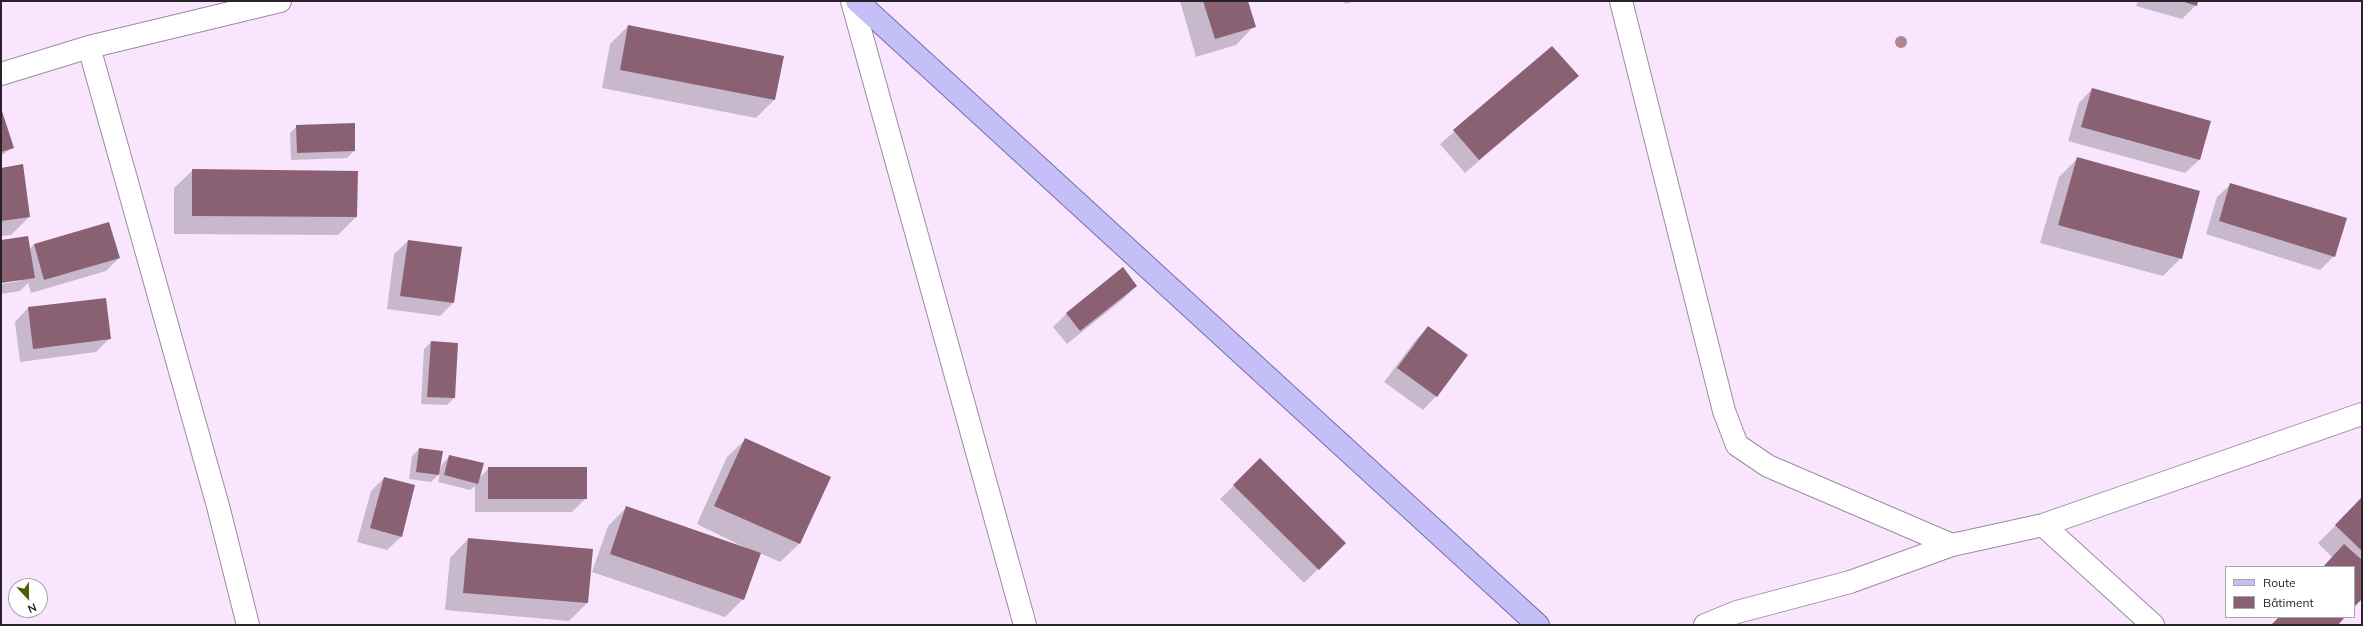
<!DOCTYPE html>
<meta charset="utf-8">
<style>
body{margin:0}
#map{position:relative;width:2363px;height:626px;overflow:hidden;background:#f9e6fe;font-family:Mulish,sans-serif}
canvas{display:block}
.frame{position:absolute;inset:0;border:2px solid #29222b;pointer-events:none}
.legend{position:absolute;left:2225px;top:566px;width:130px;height:52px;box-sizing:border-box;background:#fff;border:1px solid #a9a7aa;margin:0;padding:5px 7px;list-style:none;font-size:12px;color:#29222b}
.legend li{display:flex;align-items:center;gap:8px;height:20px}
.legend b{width:20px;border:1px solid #a9a7aa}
.north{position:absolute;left:8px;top:578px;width:40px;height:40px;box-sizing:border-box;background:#fff;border:1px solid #a9a7aa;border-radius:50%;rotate:158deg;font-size:11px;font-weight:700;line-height:16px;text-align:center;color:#29222b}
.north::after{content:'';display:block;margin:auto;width:14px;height:18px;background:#4f5d00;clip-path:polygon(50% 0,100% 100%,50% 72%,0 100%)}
</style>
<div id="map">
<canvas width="2363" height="626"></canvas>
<div class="frame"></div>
<ul class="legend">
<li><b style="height:5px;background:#c5bff7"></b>Route</li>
<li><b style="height:11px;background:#8a6073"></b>Bâtiment</li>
</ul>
<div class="north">N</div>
</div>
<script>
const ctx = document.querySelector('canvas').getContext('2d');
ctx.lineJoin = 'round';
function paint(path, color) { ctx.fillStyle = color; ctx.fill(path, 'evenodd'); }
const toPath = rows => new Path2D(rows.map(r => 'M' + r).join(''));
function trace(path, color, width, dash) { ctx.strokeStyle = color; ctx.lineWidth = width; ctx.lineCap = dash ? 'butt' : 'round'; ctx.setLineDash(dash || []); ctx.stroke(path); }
const shadow = toPath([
 [1180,1,1247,1,1254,26,1236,45,1196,57],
 [1344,1,1356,1,1345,4],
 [2138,1,2197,1,2196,5,2182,19,2136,6],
 [628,26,783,56,774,100,756,118,602,88,610,44],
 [1552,47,1577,76,1465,173,1440,144],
 [2092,89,2199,160,2185,173,2068,141,2079,103],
 [1,111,13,147,1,156],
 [297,126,354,151,347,158,291,160,290,133],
 [2077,159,2181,258,2163,276,2040,243,2059,177],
 [1,169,29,217,11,235,1,236],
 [193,170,356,217,338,235,174,234,174,188],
 [2231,184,2334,256,2320,270,2206,234,2217,197],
 [1,241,30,249,34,244,119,258,106,271,31,293,28,283,20,291,1,294,1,284,20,281,20,279,1,282],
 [408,241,461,248,453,303,440,316,387,309,394,254],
 [1136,286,1123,299,1067,344,1053,327,1067,313],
 [28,308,110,338,96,352,20,362,15,322],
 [1428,327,1436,396,1423,410,1384,382,1415,341],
 [431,342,454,398,447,405,421,404,424,349],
 [746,439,829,477,799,544,780,562,760,553,743,599,725,617,592,572,608,526,626,508,756,553,697,524,727,457],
 [419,449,439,472,443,463,450,456,479,478,489,468,586,498,572,512,475,512,475,486,470,490,438,482,440,473,431,482,409,479,412,456],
 [1260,460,1344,543,1304,583,1220,499],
 [384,478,401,537,387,550,357,542,371,491],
 [2362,499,2362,597,2354,606,2354,567,2323,567,2332,557,2318,543],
 [468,539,592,550,587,603,569,621,445,610,450,558]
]);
const building = toPath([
 [1203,1,1248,1,1256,27,1215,39],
 [2181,1,2198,1,2197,6],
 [628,25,784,56,775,100,620,70],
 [1552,46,1579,76,1479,160,1453,130],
 [2092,88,2211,121,2200,160,2081,127],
 [1,108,14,148,1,152],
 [355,123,355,151,297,153,296,125],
 [2077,157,2200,191,2182,259,2058,225],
 [23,164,30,217,1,221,1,168],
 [192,169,358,171,357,217,192,216],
 [2230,183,2347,218,2335,257,2219,221],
 [109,222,120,258,44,280,34,244],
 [28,236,35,278,1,283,1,240],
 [408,240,462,247,454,303,400,296],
 [1123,267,1137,286,1080,331,1066,313],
 [106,298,111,339,33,349,28,307],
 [1428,326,1468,355,1437,397,1397,368],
 [431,341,458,343,455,398,427,397],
 [745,438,831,477,800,544,714,506],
 [419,448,443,451,439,475,416,472],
 [449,455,484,463,478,484,444,475],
 [1260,458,1346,543,1319,570,1233,485],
 [488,467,587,467,587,499,488,499],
 [384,477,415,485,402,537,370,528],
 [2362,497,2362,551,2335,525],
 [626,506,761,553,744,600,610,554],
 [468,538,593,549,588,603,463,593],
 [2344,544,2362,560,2362,599,2354,607,2354,567,2323,567],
 [2279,617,2345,617,2338,625,2271,625]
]);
const minor = toPath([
 [852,1,1025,625],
 [1621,1,1724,411,1737,445,1768,466,1952,545],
 [89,47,218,506,248,625],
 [1,74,89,47,280,1],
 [2043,525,2153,625],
 [1705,625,1737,612,1850,582,1952,545,2043,525,2362,414]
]);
const major = toPath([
 [857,1,1538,625]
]);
const trees = [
 [1901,42]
];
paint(shadow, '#0003');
paint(building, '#8a6073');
trace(minor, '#9c8ba0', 24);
trace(major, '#756cac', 24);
trace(minor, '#fff', 22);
trace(major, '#c5bff7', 22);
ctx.fillStyle = '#b1868f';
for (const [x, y] of trees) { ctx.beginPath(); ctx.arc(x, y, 6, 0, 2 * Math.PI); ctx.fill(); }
</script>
